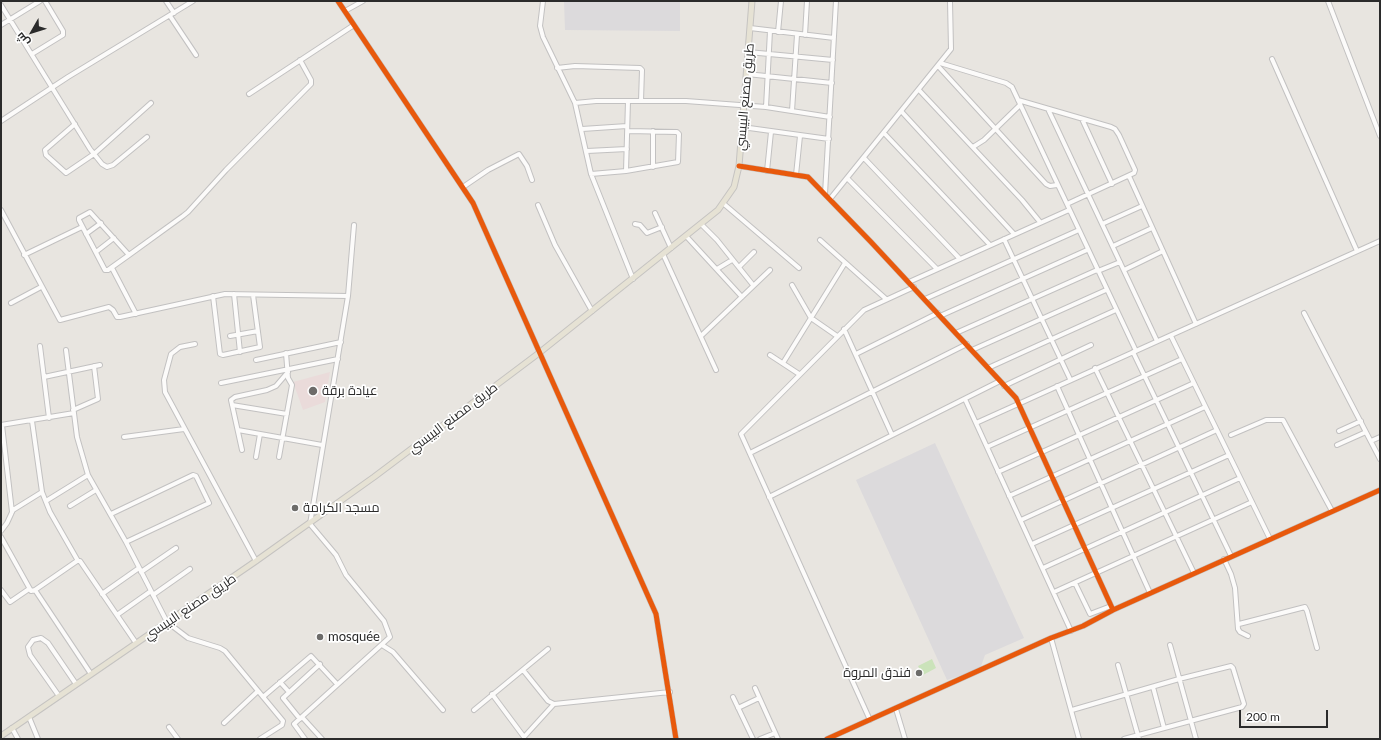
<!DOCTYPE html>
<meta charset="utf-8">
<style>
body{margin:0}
#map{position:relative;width:1381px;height:740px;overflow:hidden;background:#e8e5e0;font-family:Lato,Cairo,sans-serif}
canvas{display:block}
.frame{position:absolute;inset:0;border:2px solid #2b2b2b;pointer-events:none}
.north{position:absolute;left:12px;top:12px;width:40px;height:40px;-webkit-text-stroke:3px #fff;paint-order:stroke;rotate:231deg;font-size:11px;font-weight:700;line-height:16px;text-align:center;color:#2b2b2b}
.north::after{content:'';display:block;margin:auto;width:14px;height:18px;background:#2b2b2b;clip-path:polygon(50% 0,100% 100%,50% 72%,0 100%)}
.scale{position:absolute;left:1239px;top:710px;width:89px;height:18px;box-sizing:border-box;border:2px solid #2b2b2b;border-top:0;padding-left:5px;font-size:12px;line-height:14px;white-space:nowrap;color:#2b2b2b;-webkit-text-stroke:3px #fff;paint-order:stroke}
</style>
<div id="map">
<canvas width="1381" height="740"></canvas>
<div class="frame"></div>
<div class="north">ش</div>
<div class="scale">200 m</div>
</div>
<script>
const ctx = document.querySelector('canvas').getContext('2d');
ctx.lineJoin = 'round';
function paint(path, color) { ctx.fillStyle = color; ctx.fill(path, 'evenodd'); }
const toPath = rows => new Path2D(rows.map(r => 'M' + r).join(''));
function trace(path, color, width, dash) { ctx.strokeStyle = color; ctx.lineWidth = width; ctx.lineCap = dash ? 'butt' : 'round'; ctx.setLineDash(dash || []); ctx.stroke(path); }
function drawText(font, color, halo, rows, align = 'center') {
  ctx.font = font + ' Lato,Cairo,sans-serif'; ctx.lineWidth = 3.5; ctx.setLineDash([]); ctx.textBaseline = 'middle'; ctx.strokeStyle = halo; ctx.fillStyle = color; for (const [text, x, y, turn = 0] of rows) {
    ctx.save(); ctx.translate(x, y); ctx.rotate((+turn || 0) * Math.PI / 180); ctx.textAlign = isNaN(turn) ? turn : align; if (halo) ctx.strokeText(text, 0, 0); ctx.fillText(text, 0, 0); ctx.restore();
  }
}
const industrial = toPath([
 [564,1,680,1,680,31,565,30],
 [935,443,1024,638,985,655,980,669,947,680,856,480]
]);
const medical = toPath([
 [330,372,325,402,303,410,293,382]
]);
const green = toPath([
 [932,659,936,668,923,675,918,666]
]);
const minor = toPath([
 [166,1,174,13],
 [338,1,473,203,656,614,676,739],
 [543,1,540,26,543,37,575,103,591,174,633,279],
 [1328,1,1380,136],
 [1,5,90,149,102,164,107,167,113,165,147,137],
 [345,11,363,1],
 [170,16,196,55],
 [1,25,40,1],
 [750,28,834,38],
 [778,32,781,1],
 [805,35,807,1],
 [748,52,833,60],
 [32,54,63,35,63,31,45,1],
 [1272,59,1357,251],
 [940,63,1006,83,1012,87,1136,351],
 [938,66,1046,184,1050,186,1057,185],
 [557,68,575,66,640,68,642,70,641,101],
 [747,74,832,83],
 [919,90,1022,200,1040,222],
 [249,94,354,25],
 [1018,100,1111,127,1115,129,1119,135,1135,170,1134,173,1067,204],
 [575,103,596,101,686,101,766,107,830,117],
 [766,107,770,31],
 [1048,109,1157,341],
 [792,111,797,35],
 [901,111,1014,234],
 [1082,119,1112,184],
 [1,121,68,77,193,1],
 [75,124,45,150,46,155,66,173,94,154,151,103],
 [742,127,829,139],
 [582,129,627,126],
 [653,131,653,167],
 [884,133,990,245],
 [973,147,984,140,1020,105],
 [587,151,627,149],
 [864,158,960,259],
 [739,166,808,177,871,242,1016,398,1113,610],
 [626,171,628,101],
 [767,171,771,132],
 [591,174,626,171,678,162,679,134,677,132,628,131],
 [796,175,800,136],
 [1129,176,1196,324],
 [847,178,937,269],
 [463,187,488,170,519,154,527,166,532,180],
 [825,194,836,1],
 [830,199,951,49,950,1],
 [724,204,799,268],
 [538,205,555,245,592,311],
 [1,210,60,320,109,307,113,310,117,317,120,317,225,294,348,296],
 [655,213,671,248],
 [635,224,640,225,647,233,662,227],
 [701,224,717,240,753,285],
 [1102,224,1142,206],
 [86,234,101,223],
 [686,236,742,297],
 [1004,239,1070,379],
 [820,240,886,299],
 [1113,246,1152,228],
 [96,252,114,238],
 [663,254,716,370],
 [24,255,82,227],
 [129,255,90,212,79,218,79,220,105,270,108,270,129,255,183,216,188,212,226,170,311,84,311,80,300,60],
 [739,267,754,252],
 [112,268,136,314],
 [717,269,732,260],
 [1124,270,1163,251],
 [1098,271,1120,262],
 [909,282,1069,210],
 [792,285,811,318,837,336],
 [234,294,240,352],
 [213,296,220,354,223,355,260,347,253,295],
 [925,299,1079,230],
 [11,303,41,287],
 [1304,313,1380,459],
 [940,316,1087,250],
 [844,329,892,435],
 [956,333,1097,270],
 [230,336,258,331],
 [701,336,770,270],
 [1171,336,1270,539],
 [195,344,180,347,171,354,164,380,165,392,256,561],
 [40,346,49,418],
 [66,350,77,437,88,475],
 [972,350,1106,290],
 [1133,352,1231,556],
 [856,354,938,313],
 [770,355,799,374],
 [256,360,341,342],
 [783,363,845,263],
 [988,368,1116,310],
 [1095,368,1194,573],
 [44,377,100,365],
 [221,383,338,359],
 [1004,386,1091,345],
 [1057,386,1150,593],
 [965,399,1071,631],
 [232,405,287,414],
 [73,410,98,399,94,366],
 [32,421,42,492,50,512,78,561],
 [976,423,1380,241],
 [1,425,74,413],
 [2,425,12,512],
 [238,430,322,445],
 [1339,431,1361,421],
 [1231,435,1266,420,1283,420,1332,511],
 [124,437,184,429],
 [1371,441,1380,437],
 [1337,445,1366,432],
 [987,447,1182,359],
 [242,450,231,400,235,397,267,390,276,386,288,372],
 [750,453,967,344],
 [256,457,260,434],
 [279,457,292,385,288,378,286,353],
 [998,472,1194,383],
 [1009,496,1205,407],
 [769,497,1000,381],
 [46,501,88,475,126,542,167,622,188,638,220,648,225,651,283,721,282,725,260,739],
 [70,506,96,490],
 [111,514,193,475,196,476,209,503,126,542],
 [1021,520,1217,430],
 [1,531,7,523,13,510,42,492],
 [1,537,31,591,35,590,77,561,80,561,136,643],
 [1032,544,1229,455],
 [1224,559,1231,574,1235,588,1238,629,1240,632,1248,636],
 [1043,568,1240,478],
 [141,572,176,548],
 [1075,583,1090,614,1111,606],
 [1,590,10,602,29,589],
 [35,590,91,674],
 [1054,592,1252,502],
 [102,594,139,568],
 [153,595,190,569],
 [117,615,151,591],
 [1239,624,1305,607,1307,611,1317,648],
 [1051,638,1079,739],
 [382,645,393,652,443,710],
 [1170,645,1196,739],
 [1118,665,1139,739],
 [523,670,548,701,554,704,670,692],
 [280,682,289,692],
 [1153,687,1164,728],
 [755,688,778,739],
 [492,694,524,737,554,704],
 [59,696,30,655,28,647,33,640,41,638,48,643,76,684],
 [263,697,311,656,337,684],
 [733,697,753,739],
 [738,708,759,698],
 [896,709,905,739],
 [474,710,548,649],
 [1072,710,1179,679,1231,666,1233,668,1244,704,1242,707,1124,739],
 [29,717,38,739],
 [302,717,322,739],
 [300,719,283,698,320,664],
 [870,720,741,434,864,310,914,287],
 [224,723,258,691],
 [169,727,178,739],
 [12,728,18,739],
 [305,739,294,724,390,637,384,621,346,575,336,555,310,524,348,296,354,225],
 [760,739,775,733],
 [827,739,1051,638,1083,626,1113,610,1380,490]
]);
const major = toPath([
 [1,736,256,561,374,477,539,353,718,210,734,187,739,166,752,1]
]);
const cycleway = toPath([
 [338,1,473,203,656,614,676,739],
 [739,166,808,177,871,242,1016,398,1113,610],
 [827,739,1051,638,1083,626,1113,610,1380,490]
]);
const markers = [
 [313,391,5,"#6d6c6a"],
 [295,508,4,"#6d6c6a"],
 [320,637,4,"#6d6c6a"],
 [919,673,4,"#6d6c6a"]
];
const streetNames = [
 ["طريق مصنع البيبسي",745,97,-85],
 ["طريق مصنع البيبسي",453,418,-37],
 ["طريق مصنع البيبسي",190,607,-34]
];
const poiNames = [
 ["عيادة برقة",322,391],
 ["مسجد الكرامة",303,508],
 ["mosquée",328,637],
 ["فندق المروة",911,673,"right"]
];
paint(industrial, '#dcdadc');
paint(medical, '#eadbda');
paint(green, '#cbe3ba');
trace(minor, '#c2c1c1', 6);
trace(major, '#c5c3c1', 7);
trace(minor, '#fcfbfa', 4);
trace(major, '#e6e2d4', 5);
trace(cycleway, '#e8590c', 5);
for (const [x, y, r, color] of markers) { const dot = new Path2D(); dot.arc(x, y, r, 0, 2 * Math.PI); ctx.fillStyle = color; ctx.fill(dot); trace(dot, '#fff', 1.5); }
drawText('13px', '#2b2b2b', '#fff', streetNames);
drawText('13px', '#2b2b2b', '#fff', poiNames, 'left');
</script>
